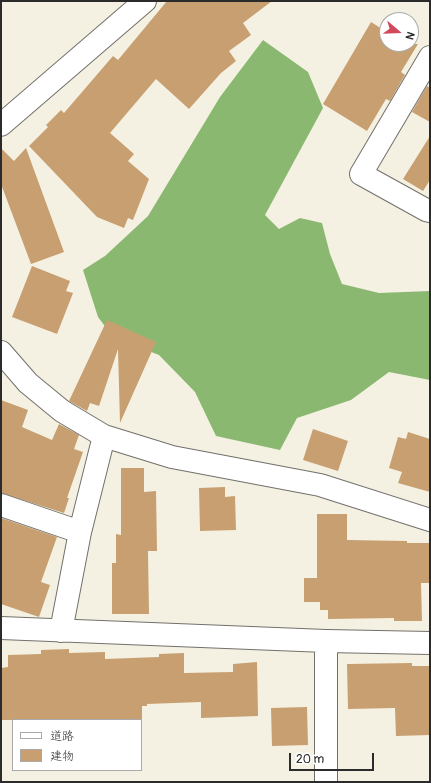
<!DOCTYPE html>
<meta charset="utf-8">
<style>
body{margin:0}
#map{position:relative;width:431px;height:783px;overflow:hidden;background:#f5f1e2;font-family:Pangolin,"Klee One",sans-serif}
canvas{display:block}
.frame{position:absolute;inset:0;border:2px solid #2b2b2b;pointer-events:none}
.legend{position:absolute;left:12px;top:719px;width:130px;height:52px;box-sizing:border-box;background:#fff;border:1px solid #aaa;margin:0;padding:5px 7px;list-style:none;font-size:12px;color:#2b2b2b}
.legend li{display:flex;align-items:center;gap:8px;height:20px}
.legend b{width:20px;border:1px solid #aaa}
.north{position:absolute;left:379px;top:12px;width:40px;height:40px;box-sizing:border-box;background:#fff;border:1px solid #aaa;border-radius:50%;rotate:109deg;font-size:11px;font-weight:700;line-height:16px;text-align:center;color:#2b2b2b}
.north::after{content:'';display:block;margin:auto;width:14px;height:18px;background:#d1495b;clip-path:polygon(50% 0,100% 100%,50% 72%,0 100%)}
.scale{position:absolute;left:289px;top:753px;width:85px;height:18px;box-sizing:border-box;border:2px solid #2b2b2b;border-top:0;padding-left:5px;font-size:12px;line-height:14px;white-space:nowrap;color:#2b2b2b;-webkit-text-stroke:3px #fff;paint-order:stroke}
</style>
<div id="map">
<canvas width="431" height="783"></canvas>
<div class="frame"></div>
<ul class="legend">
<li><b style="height:5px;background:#fff"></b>道路</li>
<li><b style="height:11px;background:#c79f70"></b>建物</li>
</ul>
<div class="north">N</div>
<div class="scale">20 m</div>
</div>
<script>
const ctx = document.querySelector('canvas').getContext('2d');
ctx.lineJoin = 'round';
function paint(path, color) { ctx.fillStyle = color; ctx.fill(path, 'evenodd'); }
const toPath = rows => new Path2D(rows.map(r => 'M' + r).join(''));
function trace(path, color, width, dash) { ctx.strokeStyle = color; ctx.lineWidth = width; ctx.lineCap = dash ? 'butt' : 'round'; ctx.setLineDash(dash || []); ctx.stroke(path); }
const forest = toPath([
 [263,40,308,72,323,108,265,215,279,229,300,218,322,223,330,254,342,284,379,293,430,291,430,380,389,372,351,400,297,418,280,450,216,436,195,392,159,355,113,337,98,317,83,270,105,256,148,216,220,97]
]);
const building = toPath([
 [167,1,272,1,243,23,251,35,229,51,236,61,221,73,189,109,156,79,110,133,134,154,128,161,149,179,133,220,128,218,124,228,97,217,29,146,48,127,46,125,61,110,64,113,113,56,118,60],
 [371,22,387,32,387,44,418,44,401,72,405,75,390,101,386,99,367,131,323,104],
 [427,86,430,88,430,122,412,112],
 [430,136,430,180,423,191,403,179],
 [1,148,14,161,26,148,64,252,31,264,1,184],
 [32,266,70,281,66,291,73,293,57,334,12,317],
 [107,320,156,342,120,423,118,349,99,406,90,403,87,411,69,401],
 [1,400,28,410,22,427,52,440,59,424,79,435,74,449,83,452,67,498,69,498,64,513,1,493],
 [313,429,348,441,338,471,303,460],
 [408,432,430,439,430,492,398,483,402,472,389,468,398,437,406,439],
 [121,468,144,468,144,492,156,491,157,551,148,551,149,614,112,614,112,563,116,563,116,534,121,535],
 [225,487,225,497,235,496,236,530,200,531,199,488],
 [317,514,347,514,347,540,407,541,407,543,430,543,430,583,421,583,422,621,394,621,394,618,328,619,328,610,320,610,320,602,304,602,304,578,317,578],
 [1,518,57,537,41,582,50,585,39,617,1,604],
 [69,649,69,653,105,652,105,659,159,657,159,654,184,653,184,673,233,672,233,664,257,662,258,716,201,718,201,702,147,704,147,706,142,706,142,720,1,720,1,668,8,667,8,655,41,654,41,650],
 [412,663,412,666,430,666,430,735,396,736,395,708,348,709,347,664],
 [307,707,308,745,272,746,271,708]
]);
const street = toPath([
 [430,57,361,174,426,210,430,211],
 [1,125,145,1],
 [1,352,28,383,62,411,104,436,172,457,320,485,430,520],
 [1,505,80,532],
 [1,628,326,641,430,643],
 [61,631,80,532,104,436],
 [326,641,326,782]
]);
paint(forest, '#8ab871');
paint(building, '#c79f70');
trace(street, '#72706b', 24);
trace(street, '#fff', 22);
</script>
